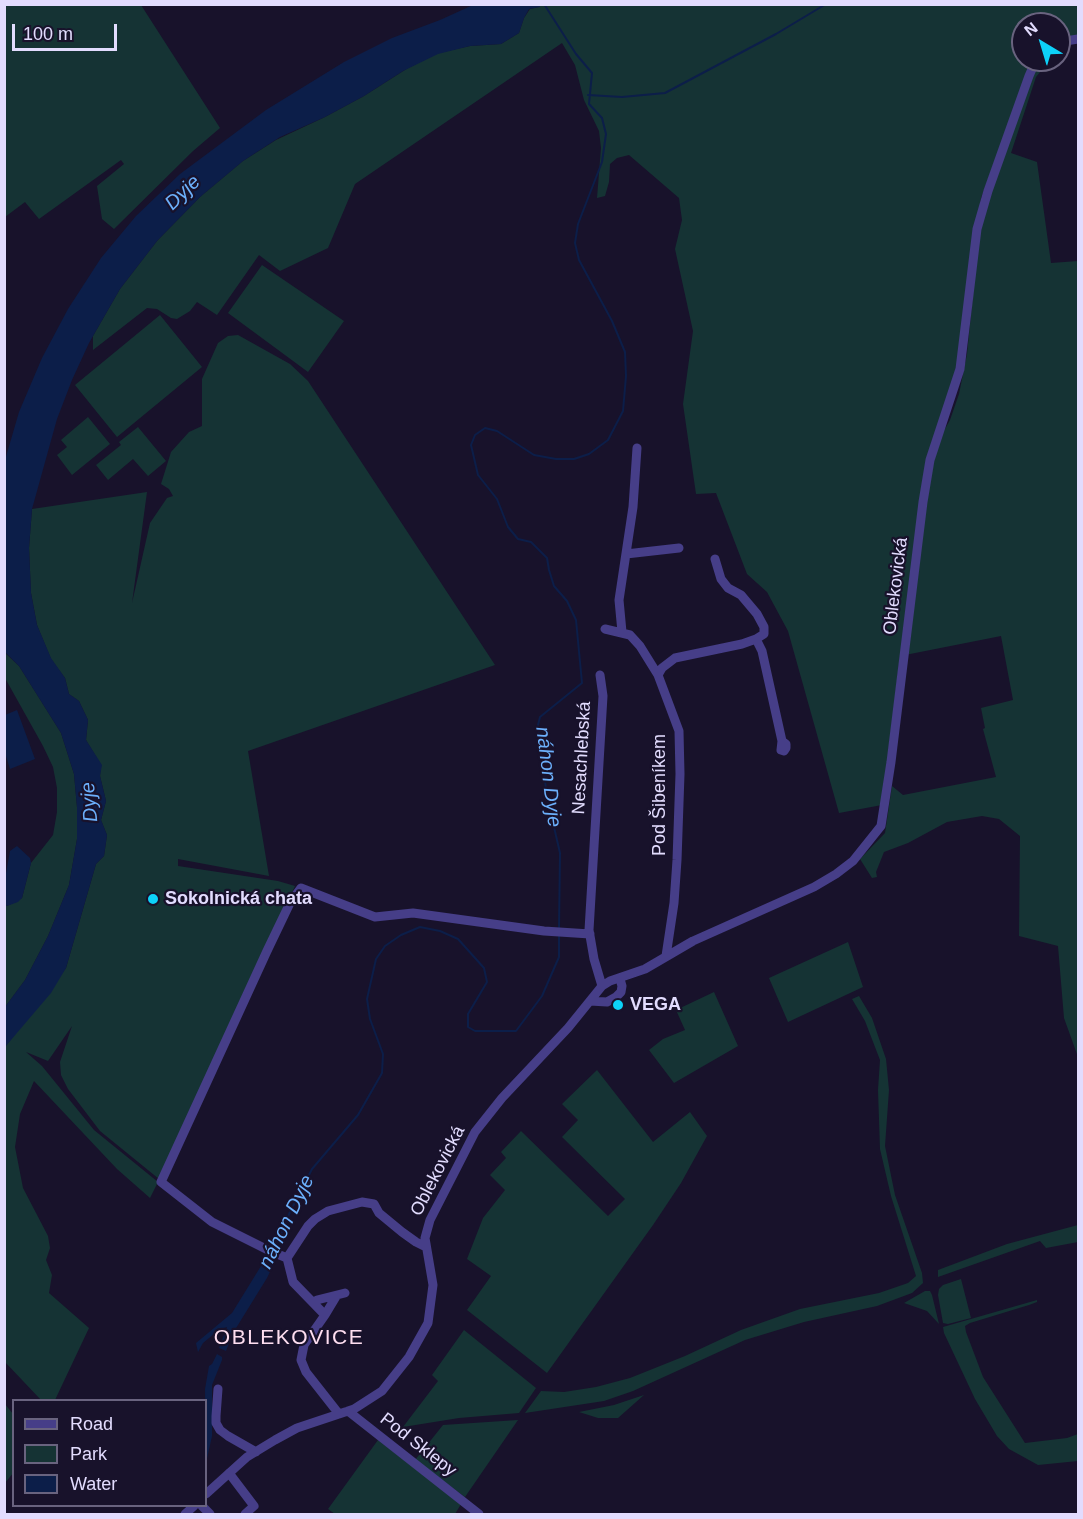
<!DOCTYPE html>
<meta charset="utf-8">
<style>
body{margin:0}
#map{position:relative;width:1083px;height:1519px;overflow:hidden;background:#18122b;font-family:Arial,sans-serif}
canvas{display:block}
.frame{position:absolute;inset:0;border:6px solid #e2dcfe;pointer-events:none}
.legend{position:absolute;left:12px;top:1399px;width:195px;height:108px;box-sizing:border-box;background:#18122b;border:2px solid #69637f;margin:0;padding:8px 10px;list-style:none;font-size:18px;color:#e2dcfe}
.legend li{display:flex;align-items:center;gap:12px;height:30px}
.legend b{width:30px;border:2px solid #69637f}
.north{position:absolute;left:1011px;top:12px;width:60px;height:60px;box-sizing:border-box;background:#18122b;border:2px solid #69637f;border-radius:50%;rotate:322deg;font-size:16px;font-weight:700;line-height:24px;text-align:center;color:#e2dcfe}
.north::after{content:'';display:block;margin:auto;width:21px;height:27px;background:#0dd2f9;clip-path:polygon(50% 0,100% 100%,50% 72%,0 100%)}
.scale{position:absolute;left:12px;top:24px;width:105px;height:27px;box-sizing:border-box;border:3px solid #e2dcfe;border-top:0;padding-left:8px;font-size:18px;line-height:21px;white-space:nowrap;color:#e2dcfe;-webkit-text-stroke:4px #18122b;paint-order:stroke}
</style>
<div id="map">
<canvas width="1083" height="1519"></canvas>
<div class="frame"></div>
<ul class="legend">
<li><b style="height:8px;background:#463e88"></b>Road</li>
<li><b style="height:16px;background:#153334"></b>Park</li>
<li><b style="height:16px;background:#0c1e49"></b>Water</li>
</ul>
<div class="north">N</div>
<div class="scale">100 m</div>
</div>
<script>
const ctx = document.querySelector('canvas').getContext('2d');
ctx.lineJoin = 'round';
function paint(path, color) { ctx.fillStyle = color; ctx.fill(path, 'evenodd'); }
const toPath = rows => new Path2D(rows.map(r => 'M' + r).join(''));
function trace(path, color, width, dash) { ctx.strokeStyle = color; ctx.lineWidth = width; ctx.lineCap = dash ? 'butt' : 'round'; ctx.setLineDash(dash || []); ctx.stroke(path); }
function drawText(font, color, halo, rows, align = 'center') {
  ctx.font = font + ' Arial,sans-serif'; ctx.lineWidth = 4.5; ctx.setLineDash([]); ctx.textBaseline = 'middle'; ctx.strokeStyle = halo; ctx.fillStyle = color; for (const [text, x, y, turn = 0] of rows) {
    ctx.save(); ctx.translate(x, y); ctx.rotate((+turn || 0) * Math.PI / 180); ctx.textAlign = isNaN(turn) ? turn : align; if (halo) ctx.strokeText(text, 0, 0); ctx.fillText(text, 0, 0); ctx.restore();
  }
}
const green = toPath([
 [5,4,141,5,220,128,193,151,114,229,102,219,97,186,124,164,121,160,39,219,25,202,5,217],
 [540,5,1078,5,1078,36,1059,39,1059,24,1023,24,1023,60,1032,60,981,198,959,354,952,392,932,441,926,501,934,461,941,436,950,420,959,394,967,354,979,235,990,195,1039,60,1050,60,1036,77,1011,153,1037,162,1051,263,1078,261,1078,1057,1064,1018,1058,946,1019,936,1020,836,999,819,982,816,947,822,908,843,884,852,876,872,877,877,872,878,860,859,885,833,892,786,903,795,996,777,983,729,985,728,981,708,1013,700,1001,636,900,656,882,805,839,813,788,631,767,592,747,574,716,493,696,494,683,404,693,331,675,249,682,220,679,198,629,155,617,158,610,164,609,182,605,196,597,198,601,148,599,131,584,100,575,65,562,43,355,184,328,248,280,271,259,255,217,315,197,302,190,311,177,319,171,318,157,309,147,308,93,350,93,336,120,289,157,241,200,197,243,161,276,140,325,117,364,96,408,68,438,53,470,46,501,44,519,33,524,18,530,9,539,7],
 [262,265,344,321,308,372,228,313],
 [160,315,202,367,117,437,75,385],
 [238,335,290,364,308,381,495,665,248,751,269,876,178,859,178,866,278,881,295,886,159,1179,100,1131,68,1089,61,1075,60,1062,72,1026,48,1061,26,1052,42,1066,94,1130,158,1182,150,1198,117,1169,34,1081,20,1114,15,1147,23,1188,48,1236,50,1248,46,1260,52,1275,49,1293,89,1328,55,1400,41,1400,5,1362,5,1047,66,968,96,864,104,856,107,835,101,820,106,801,100,776,101,765,86,740,88,720,79,701,69,694,65,678,51,659,37,625,31,593,29,548,32,509,147,492,132,603,150,523,167,498,173,496,169,489,161,484,171,452,189,432,202,426,202,379,218,343,228,336],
 [88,417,110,444,72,475,57,455,67,447,61,440],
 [138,427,166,461,148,476,133,459,108,480,96,465,121,445,119,442],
 [4,652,19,666,61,733,74,774,77,807,77,839,69,885,48,936,25,980,5,1007,5,904,7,906,22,898,31,863,53,835,57,812,57,788,53,767,43,746,5,678],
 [848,942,863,987,788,1022,769,978],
 [714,992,738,1046,674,1083,649,1050,663,1039,685,1030,676,1010],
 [859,996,872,1018,886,1059,889,1090,885,1146,895,1195,922,1273,923,1283,912,1293,877,1306,804,1322,745,1340,633,1391,604,1401,525,1413,541,1391,564,1392,596,1387,630,1378,685,1356,741,1330,800,1309,879,1293,908,1283,916,1276,891,1196,880,1149,878,1090,880,1060,865,1021,852,999],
 [597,1070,653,1142,690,1112,707,1136,681,1183,653,1225,547,1373,467,1310,491,1276,467,1259,483,1218,505,1190,490,1175,506,1158,501,1152,521,1131,608,1216,625,1199,562,1137,578,1120,562,1104],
 [1078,1225,1078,1242,1046,1248,1040,1241,938,1277,938,1270,1007,1244],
 [961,1279,971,1318,948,1324,943,1323,938,1295,939,1289,943,1285],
 [925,1291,930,1291,932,1295,939,1324,927,1311,904,1303],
 [1037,1300,1037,1302,1029,1305,970,1323,965,1326,966,1332,983,1377,1025,1443,1067,1438,1078,1434,1078,1461,1038,1465,1009,1449,997,1436,975,1399,944,1333,943,1327],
 [464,1330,536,1388,519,1413,459,1418,403,1427,438,1381,432,1375],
 [644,1395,618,1418,598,1418,579,1412,614,1405],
 [5,1404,13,1414,14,1472,5,1483],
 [518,1420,465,1497,415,1460,443,1425],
 [378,1440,461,1504,455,1514,335,1514,328,1509]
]);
const water = toPath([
 [473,5,540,5,540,7,529,9,524,18,519,33,501,44,470,46,438,54,403,71,364,96,325,117,280,137,243,161,200,197,157,241,120,289,89,343,72,380,57,419,32,509,29,548,31,593,37,625,51,658,65,678,69,694,79,701,88,720,86,740,102,765,100,776,106,801,101,820,107,835,104,856,96,864,66,968,51,993,5,1047,5,1007,25,980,48,936,69,885,77,839,77,807,74,774,61,733,19,666,5,652,5,460,19,412,42,358,68,309,101,258,136,216,180,174,266,110,344,62,392,38,440,20],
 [17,710,35,759,10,769,5,753,5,715],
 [17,846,30,858,31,863,22,898,18,902,7,906,5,904,5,879,10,851],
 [269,1253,277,1257,267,1278,233,1333,226,1351,219,1348,227,1327,220,1329,203,1343,198,1352,196,1343,232,1313],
 [217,1354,222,1357,222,1360,212,1385,212,1436,206,1463,205,1389,209,1366,212,1364]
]);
const stream = toPath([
 [544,4,576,54,592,73,589,104,602,118,606,134,602,162,578,224,575,243,579,260,612,321,625,352,626,376,623,411,608,440,589,454,574,459,556,459,534,455,497,431,485,428,475,435,471,445,478,475,497,499,508,527,518,539,531,542,547,558,549,570,554,586,567,601,576,620,582,683,540,717,538,725,547,797,560,853,559,928],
 [588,95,622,97,665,93,776,34,826,4],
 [274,1251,290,1212,312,1169,358,1115,382,1073,383,1054,370,1019,367,999,376,959,385,946,401,935,420,927,440,931,458,939,484,968,487,982,468,1014,468,1027,475,1031,516,1031,542,996,559,957,559,934]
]);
const minor = toPath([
 [1059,42,1078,39],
 [626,554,679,548],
 [715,559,721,579,728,588,741,595,757,614,764,627,764,634,756,639],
 [605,629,630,635,640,646,658,675,679,731,680,774,677,860,674,903,666,956],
 [622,632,619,600,633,507,637,448],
 [600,675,603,696,589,930,594,959,602,986],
 [658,675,662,668,675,658,742,644,756,639,762,651,782,741,781,750,784,751,786,748,786,744,782,741],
 [590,1001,607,1002,616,997,621,992,622,986,620,979],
 [287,1258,270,1251,212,1222,161,1182,267,951,290,903,301,888,375,917,413,913,544,931,590,934],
 [314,1303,317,1300,337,1295],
 [325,1315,337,1295,345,1293],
 [218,1389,216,1416,216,1423,220,1430,228,1436,256,1452],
 [348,1411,479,1514],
 [339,1414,306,1372,301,1360,304,1345,325,1315,293,1282,287,1258,308,1226,315,1219,328,1211,362,1202,374,1204,379,1213,402,1232,416,1242,426,1247],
 [229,1473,254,1506,245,1514],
 [206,1494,247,1457,275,1440,297,1428,354,1409,382,1391,409,1357,428,1323,433,1285,425,1238,430,1220,475,1132,502,1098,568,1028,602,986,610,981,645,969,693,941,814,887,836,874,853,861,881,826,891,762,923,502,930,460,960,369,977,229,988,191,1029,76,1036,60],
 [202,1506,210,1514],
 [185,1514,194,1506]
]);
const markers = [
 [153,899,6,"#0dd2f9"],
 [618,1005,6,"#0dd2f9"]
];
const streetNames = [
 ["Oblekovická",896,586,-83],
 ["Nesachlebská",582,758,-87],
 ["Pod Šibeníkem",660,795,-90],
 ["Oblekovická",438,1171,-63],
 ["Pod Sklepy",418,1445,38]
];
const poiNames = [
 ["Sokolnická chata",165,899],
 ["VEGA",630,1005]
];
const waterNames = [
 ["Dyje",183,193,-44],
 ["náhon Dyje",548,777,83],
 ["Dyje",90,802,-95],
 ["náhon Dyje",287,1222,-64]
];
const quarterNames = [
 ["OBLEKOVICE",289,1338]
];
paint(green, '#153334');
paint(water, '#0c1e49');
trace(stream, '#0c1e49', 2);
trace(minor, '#463e88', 9);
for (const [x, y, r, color] of markers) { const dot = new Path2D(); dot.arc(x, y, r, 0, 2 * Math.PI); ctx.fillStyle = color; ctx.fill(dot); trace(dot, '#18122b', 2); }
drawText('18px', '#e2dcfe', '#18122b', streetNames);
drawText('bold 18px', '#e2dcfe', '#18122b', poiNames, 'left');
drawText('italic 20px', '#6cb0fc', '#18122b', waterNames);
ctx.letterSpacing = '1.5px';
drawText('21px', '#fedef0', '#18122b', quarterNames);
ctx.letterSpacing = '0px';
</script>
